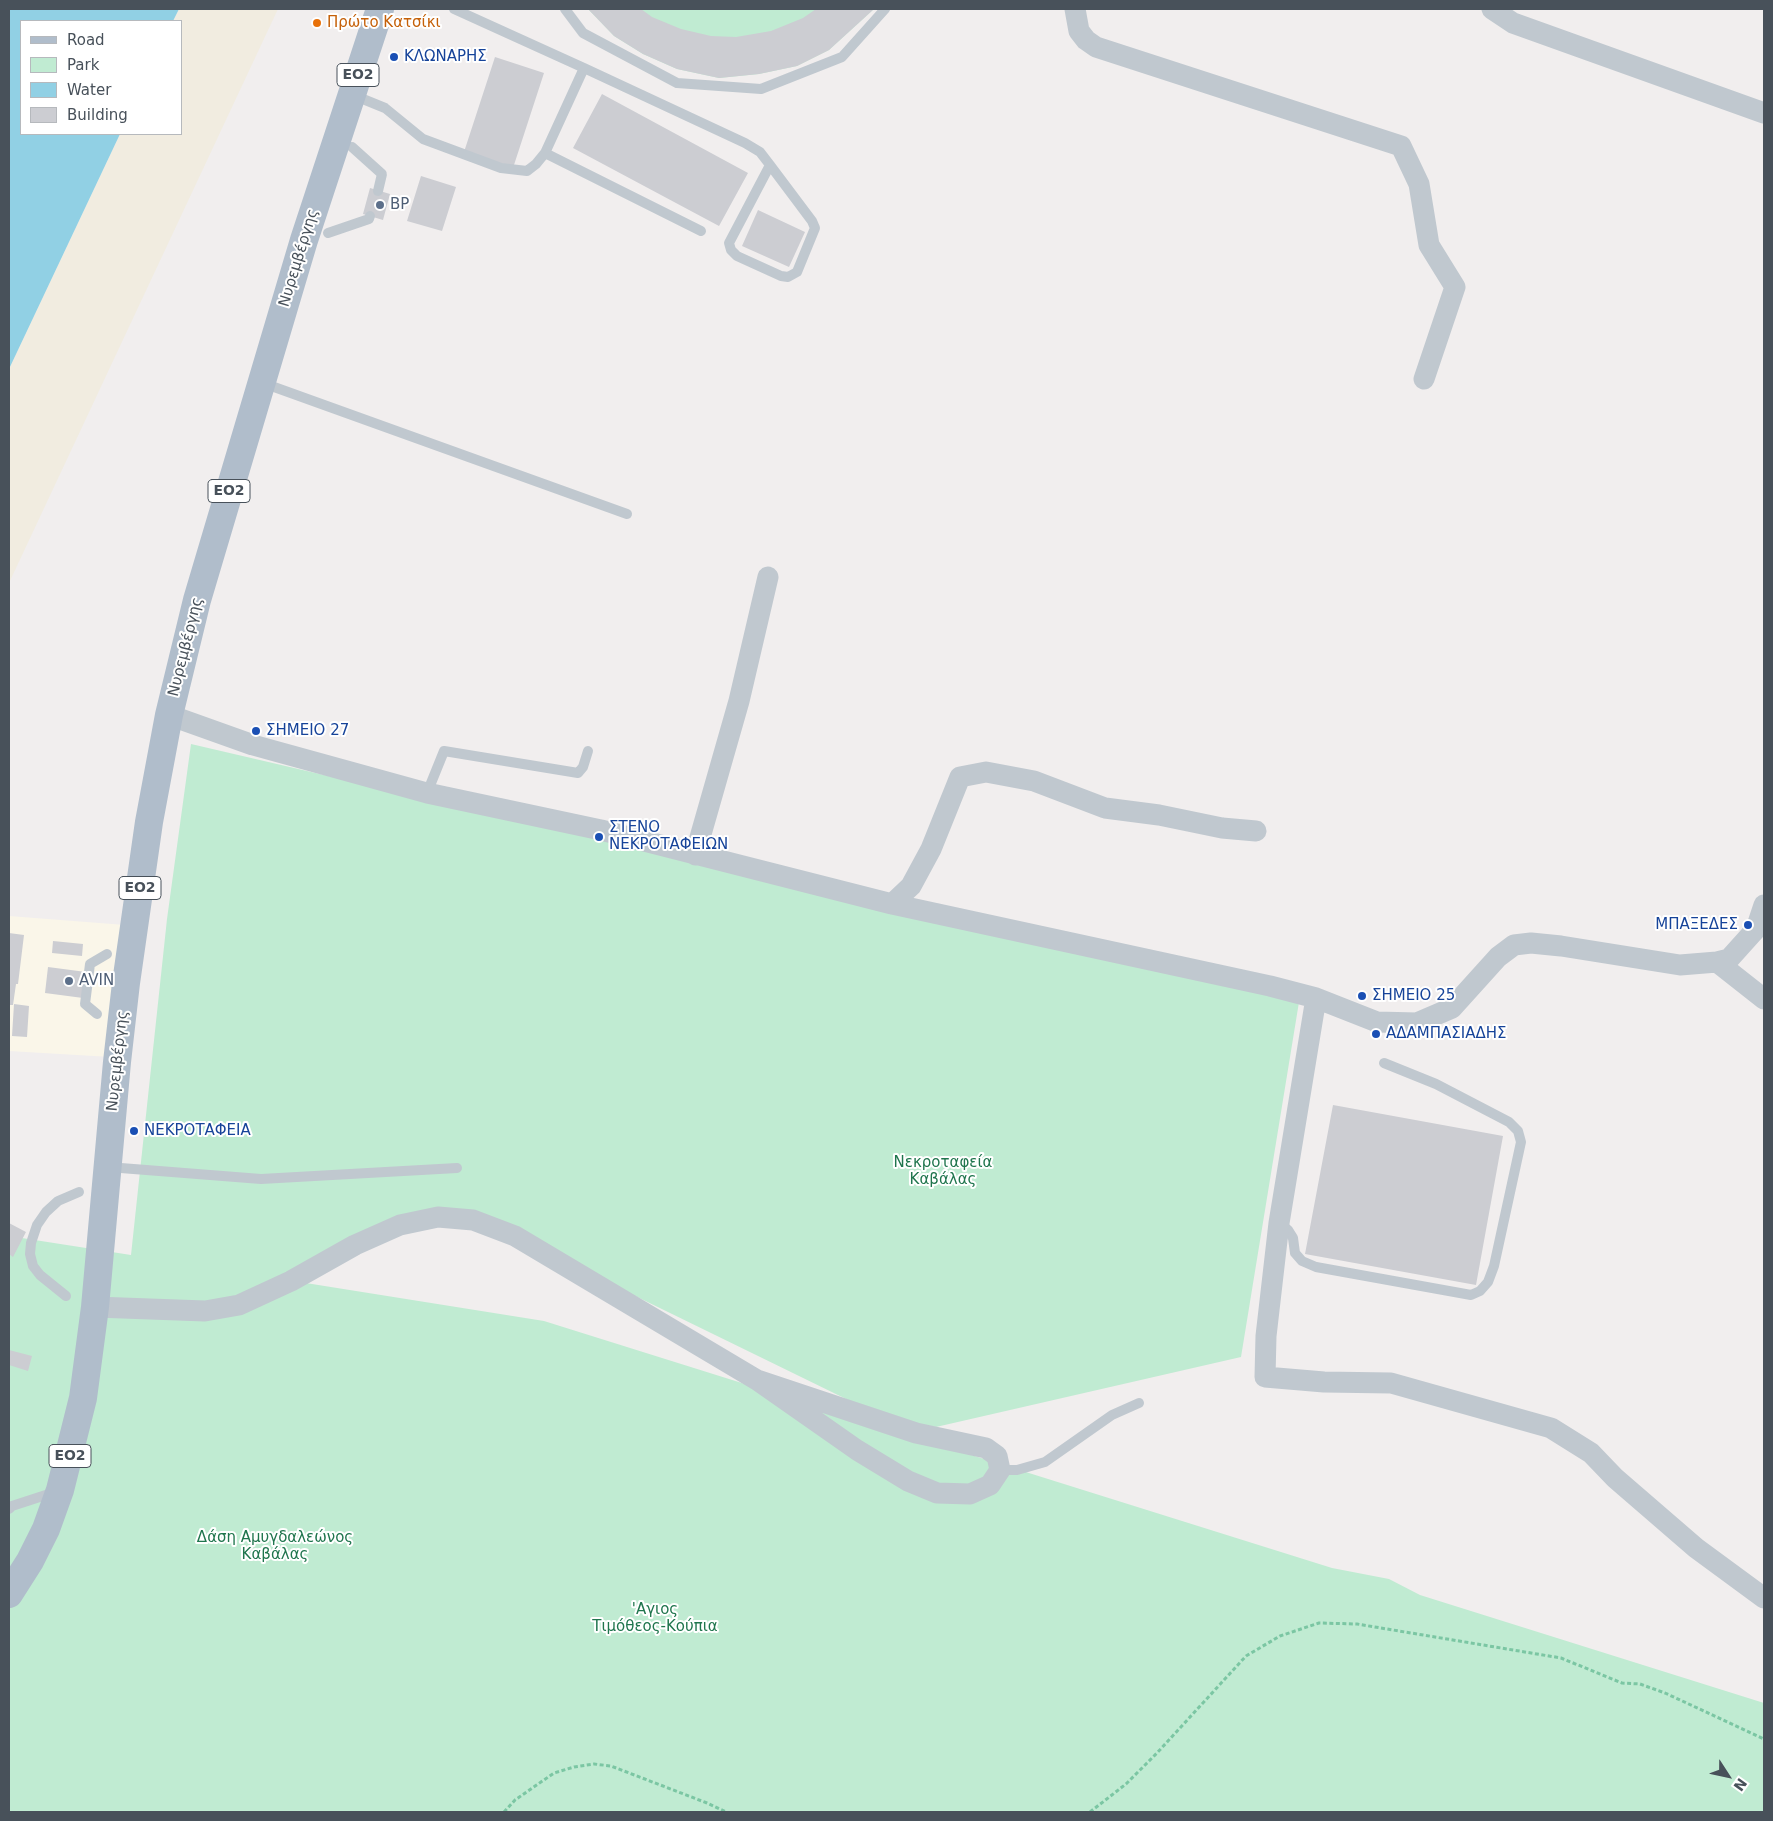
<!DOCTYPE html>
<meta charset="utf-8">
<style>
body{margin:0}
#map{position:relative;width:1773px;height:1821px;overflow:hidden;background:#f1eeee;font-family:"DejaVu Sans",sans-serif}
canvas{display:block}
.frame{position:absolute;inset:0;border:10px solid #48515a;pointer-events:none}
.legend{position:absolute;left:20px;top:20px;width:162px;height:115px;box-sizing:border-box;background:#fff;border:1px solid #b6b9bd;margin:0;padding:6px 9px;list-style:none;font-size:15px;color:#48515a}
.legend li{display:flex;align-items:center;gap:10px;height:25px}
.legend b{width:25px;border:1px solid #b6b9bd}
.north{position:absolute;left:1703px;top:1751px;width:50px;height:50px;-webkit-text-stroke:4px #fff;paint-order:stroke;rotate:125deg;font-size:14px;font-weight:700;line-height:20px;text-align:center;color:#48515a}
.north::after{content:'';display:block;margin:auto;width:18px;height:22px;background:#48515a;clip-path:polygon(50% 0,100% 100%,50% 72%,0 100%)}
</style>
<div id="map">
<canvas width="1773" height="1821"></canvas>
<div class="frame"></div>
<ul class="legend">
<li><b style="height:6px;background:#b0bdcb"></b>Road</li>
<li><b style="height:14px;background:#c0ebd2"></b>Park</li>
<li><b style="height:14px;background:#91d0e4"></b>Water</li>
<li><b style="height:14px;background:#cccdd2"></b>Building</li>
</ul>
<div class="north">N</div>
</div>
<script>
const ctx = document.querySelector('canvas').getContext('2d');
ctx.lineJoin = 'round';
function paint(path, color) { ctx.fillStyle = color; ctx.fill(path, 'evenodd'); }
const toPath = rows => new Path2D(rows.map(r => 'M' + r).join(''));
function trace(path, color, width, dash) { ctx.strokeStyle = color; ctx.lineWidth = width; ctx.lineCap = dash ? 'butt' : 'round'; ctx.setLineDash(dash || []); ctx.stroke(path); }
function drawText(font, color, halo, rows, align = 'center') {
  ctx.font = font + ' "DejaVu Sans",sans-serif'; ctx.lineWidth = 4; ctx.setLineDash([]); ctx.textBaseline = 'middle'; ctx.strokeStyle = halo; ctx.fillStyle = color; for (const [text, x, y, turn = 0] of rows) {
    ctx.save(); ctx.translate(x, y); ctx.rotate((+turn || 0) * Math.PI / 180); ctx.textAlign = isNaN(turn) ? turn : align; if (halo) ctx.strokeText(text, 0, 0); ctx.fillText(text, 0, 0); ctx.restore();
  }
}
const commercial = toPath([
 [9,916,125,925,111,1057,9,1051]
]);
const green = toPath([
 [588,9,874,9,829,50,797,66,759,74,719,78,677,69,643,54,614,36],
 [191,744,1299,1002,1241,1357,936,1427,885,1418,496,1228,436,1209,287,1280,544,1321,1332,1568,1389,1579,1420,1595,1764,1703,1764,1812,9,1812,9,1236,131,1255,167,919]
]);
const sand = toPath([
 [179,9,278,9,9,583,9,369,120,134,181,134,181,21,173,21]
]);
const water = toPath([
 [9,9,179,9,173,21,21,21,21,134,120,134,9,369]
]);
const building = toPath([
 [588,9,641,9,652,17,681,29,711,36,736,37,771,31,803,18,816,9,874,9,829,50,797,66,759,74,719,78,677,69,643,54,614,36],
 [495,57,544,73,513,168,464,152],
 [602,94,748,173,719,226,573,148],
 [421,176,456,187,442,231,407,221],
 [370,188,390,194,383,220,363,214],
 [758,210,805,232,789,267,742,246],
 [9,933,24,935,18,984,16,984,13,1005,9,1005],
 [53,941,83,944,82,956,52,953],
 [48,967,86,972,83,998,45,993],
 [14,1004,29,1006,27,1037,12,1036],
 [1333,1105,1503,1136,1476,1285,1305,1254],
 [9,1223,26,1232,13,1257,9,1254],
 [9,1350,32,1356,28,1371,9,1365]
]);
const path = toPath([
 [504,1812,515,1800,554,1773,574,1767,594,1764,611,1766,707,1803,726,1812],
 [1090,1812,1126,1784,1157,1753,1246,1656,1280,1636,1319,1623,1357,1624,1561,1658,1622,1683,1640,1684,1665,1693,1764,1739]
]);
const service = toPath([
 [565,9,583,33,677,83,761,89,842,57,885,9],
 [584,68,745,143,760,152,770,165,812,221,815,228,797,272,788,277,781,276,737,256,731,250,729,243,770,165],
 [353,95,385,108,423,139,501,168,527,171,536,164,545,153,584,68,454,9],
 [352,147,382,174,378,191],
 [545,153,701,231],
 [328,233,369,219,370,216],
 [263,383,627,514],
 [427,793,444,751,578,773,583,767,588,751],
 [97,1014,85,1004,90,964,107,954],
 [108,1167,261,1179,457,1168],
 [1280,1223,1288,1230,1293,1238,1295,1253,1302,1261,1316,1267,1471,1295,1480,1291,1488,1282,1494,1266,1521,1142,1518,1131,1509,1122,1436,1084,1384,1063],
 [66,1296,40,1275,33,1266,30,1254,31,1243,37,1225,46,1212,58,1201,79,1192],
 [1000,1470,1017,1470,1045,1462,1112,1415,1139,1403],
 [9,1509,12,1506,55,1492]
]);
const minor = toPath([
 [1075,9,1079,31,1086,40,1096,47,1401,146,1419,184,1429,245,1455,287,1424,379],
 [1492,9,1513,23,1764,113],
 [169,715,253,745,427,793,601,830,892,904,1270,986,1316,998,1377,1022,1417,1023,1452,1008,1498,957,1514,945,1531,943,1561,946,1680,965,1717,962,1729,959,1756,929,1764,905],
 [695,855,739,701,768,577],
 [892,904,911,886,931,849,960,777,986,772,1034,781,1105,808,1159,815,1222,828,1256,831],
 [1717,962,1764,999],
 [1316,998,1279,1223,1266,1336,1265,1377,1324,1382,1391,1383,1551,1428,1591,1453,1615,1478,1696,1548,1764,1598],
 [95,1307,205,1311,239,1305,291,1281,355,1245,400,1225,438,1217,473,1220,515,1236,757,1380,916,1433,986,1448,997,1456,1000,1470,990,1485,970,1494,937,1493,908,1481,857,1450,757,1380]
]);
const primary = toPath([
 [9,1594,30,1561,46,1529,60,1490,83,1398,95,1307,117,1062,126,983,149,822,169,715,197,600,304,240,380,9]
]);
const markers = [
 [317,23,5,"#e8710a"],
 [394,57,5,"#1a4fb4"],
 [380,205,5,"#5c6f8a"],
 [256,731,5,"#1a4fb4"],
 [599,837,5,"#1a4fb4"],
 [1748,925,5,"#1a4fb4"],
 [69,981,5,"#5c6f8a"],
 [1362,996,5,"#1a4fb4"],
 [1376,1034,5,"#1a4fb4"],
 [134,1131,5,"#1a4fb4"]
];
const shields = [
 [358,75,42],
 [229,491,42],
 [140,888,42],
 [70,1456,42]
];
const shieldNames = [
 ["ΕΟ2",358,75],
 ["ΕΟ2",229,491],
 ["ΕΟ2",140,888],
 ["ΕΟ2",70,1456]
];
const foodNames = [
 ["Πρώτο Κατσίκι",327,23]
];
const transitNames = [
 ["ΚΛΩΝΑΡΗΣ",404,57],
 ["ΣΗΜΕΙΟ 27",266,731],
 ["ΣΤΕΝΟ",609,828],
 ["ΝΕΚΡΟΤΑΦΕΙΩΝ",609,845],
 ["ΜΠΑΞΕΔΕΣ",1738,925,"right"],
 ["ΣΗΜΕΙΟ 25",1372,996],
 ["ΑΔΑΜΠΑΣΙΑΔΗΣ",1386,1034],
 ["ΝΕΚΡΟΤΑΦΕΙΑ",144,1131]
];
const serviceNames = [
 ["BP",390,205],
 ["AVIN",79,981]
];
const streetNames = [
 ["Νυρεμβέργης",299,258,-73],
 ["Νυρεμβέργης",186,647,-76],
 ["Νυρεμβέργης",118,1061,-84]
];
const parkNames = [
 ["Νεκροταφεία",943,1163],
 ["Καβάλας",943,1180],
 ["Δάση Αμυγδαλεώνος",275,1538],
 ["Καβάλας",275,1555],
 ["'Αγιος",655,1610],
 ["Τιμόθεος-Κούπια",655,1627]
];
paint(commercial, '#faf6e9');
paint(green, '#c0ebd2');
paint(sand, '#f1ece0');
paint(water, '#91d0e4');
paint(building, '#cccdd2');
trace(path, '#7bc6a3', 3, [4, 2.5]);
trace(service, '#c0c8cf', 10);
trace(minor, '#c0c8cf', 21);
trace(primary, '#b0bdcb', 28);
for (const [x, y, r, color] of markers) { const dot = new Path2D(); dot.arc(x, y, r, 0, 2 * Math.PI); ctx.fillStyle = color; ctx.fill(dot); trace(dot, '#fff', 2); }
for (const [x, y, w] of shields) { const box = new Path2D(); box.roundRect(x - w / 2, y - 11.5, w, 23, 4); ctx.fillStyle = '#fff'; ctx.fill(box); trace(box, '#48515a', 1); }
drawText('bold 14px', '#48515a', null, shieldNames);
drawText('15px', '#c56008', '#fff', foodNames, 'left');
drawText('15px', '#164399', '#fff', transitNames, 'left');
drawText('15px', '#4e5e75', '#fff', serviceNames, 'left');
drawText('15px', '#48515a', '#fff', streetNames);
drawText('15px', '#1f754d', '#fff', parkNames);
</script>
